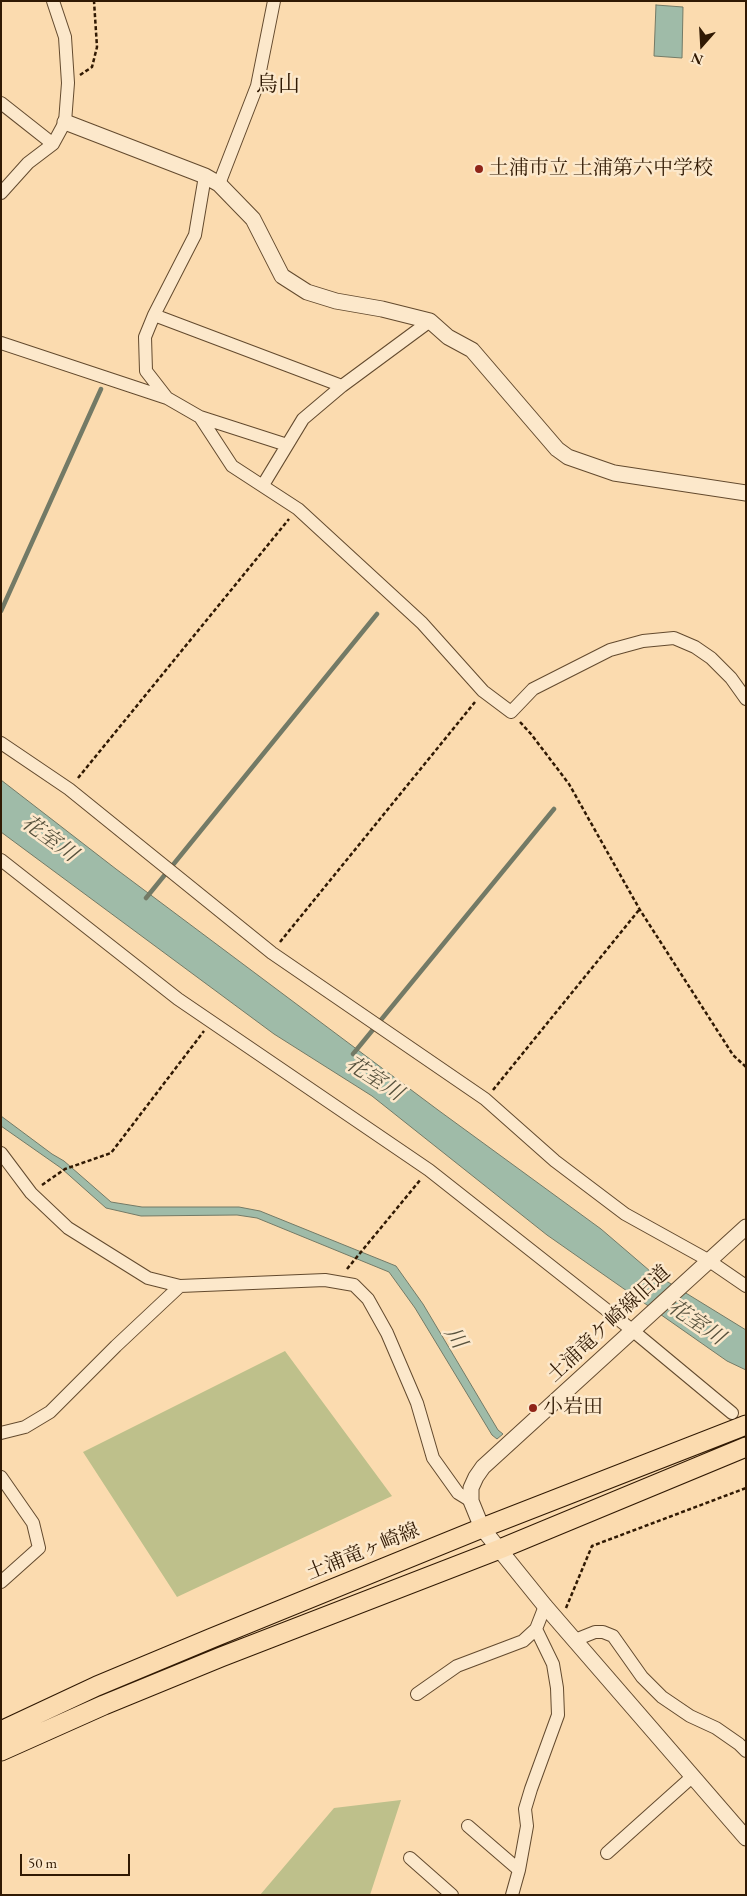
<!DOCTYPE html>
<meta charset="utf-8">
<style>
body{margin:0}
#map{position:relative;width:747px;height:1896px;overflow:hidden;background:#fbdbaf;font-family:"EB Garamond",serif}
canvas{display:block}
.frame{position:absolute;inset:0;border:2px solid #301903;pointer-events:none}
.north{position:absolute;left:677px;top:20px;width:50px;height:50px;-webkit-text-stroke:4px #fce8cb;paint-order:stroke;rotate:199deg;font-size:14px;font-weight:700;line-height:20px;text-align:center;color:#301903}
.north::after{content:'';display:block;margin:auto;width:18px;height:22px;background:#301903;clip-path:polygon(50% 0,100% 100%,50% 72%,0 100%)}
.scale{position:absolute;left:20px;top:1854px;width:110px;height:22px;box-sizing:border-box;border:2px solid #301903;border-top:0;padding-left:6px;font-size:15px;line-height:18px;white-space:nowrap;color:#301903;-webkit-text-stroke:4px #fce8cb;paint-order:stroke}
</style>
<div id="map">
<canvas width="747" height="1896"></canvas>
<div class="frame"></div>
<div class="north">N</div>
<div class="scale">50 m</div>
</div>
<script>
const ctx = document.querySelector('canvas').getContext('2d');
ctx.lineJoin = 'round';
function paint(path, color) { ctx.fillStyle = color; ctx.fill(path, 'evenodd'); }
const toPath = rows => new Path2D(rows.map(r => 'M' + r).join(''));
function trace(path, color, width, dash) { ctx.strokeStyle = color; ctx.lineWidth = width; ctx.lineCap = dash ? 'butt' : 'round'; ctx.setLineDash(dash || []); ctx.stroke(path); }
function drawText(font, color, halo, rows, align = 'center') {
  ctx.font = font + ' "EB Garamond","Noto Serif JP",serif'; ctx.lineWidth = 5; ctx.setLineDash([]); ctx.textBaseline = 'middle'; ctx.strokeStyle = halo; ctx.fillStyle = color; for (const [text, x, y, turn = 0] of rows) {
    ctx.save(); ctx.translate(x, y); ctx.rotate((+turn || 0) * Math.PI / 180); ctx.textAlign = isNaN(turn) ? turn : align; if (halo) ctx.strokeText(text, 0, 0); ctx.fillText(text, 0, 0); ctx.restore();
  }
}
const green = toPath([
 [285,1351,392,1496,177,1597,83,1452],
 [401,1800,370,1895,260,1895,334,1808]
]);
const water = toPath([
 [656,5,683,7,682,58,654,56,656,5],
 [1,780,116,869,438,1110,601,1229,650,1271,746,1330,746,1370,727,1361,547,1235,372,1096,274,1034,1,832,1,780],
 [1,1116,52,1154,64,1161,111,1202,142,1207,239,1207,260,1211,396,1266,423,1304,498,1430,503,1434,497,1439,492,1435,415,1308,389,1272,257,1218,237,1215,141,1216,106,1208,61,1168,1,1126,1,1116]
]);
const stream = toPath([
 [1,611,101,389],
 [146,898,377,614],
 [353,1054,554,809]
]);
const path = toPath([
 [80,75,92,67,97,47,94,1],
 [520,722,531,734,569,784,640,910,733,1055,746,1067],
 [78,778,289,519],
 [280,942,475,702],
 [493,1090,639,910],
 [42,1185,65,1169,111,1153,204,1031],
 [347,1269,421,1179],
 [566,1608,592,1546,746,1488]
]);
const minor = toPath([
 [1,103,53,144],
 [219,184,257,86,274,1],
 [1,193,28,163,53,144,65,122,68,83,65,37,53,1],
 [154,315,342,386],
 [1,343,167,398,200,417,287,445],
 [167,398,146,371,145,337,154,315,195,235,205,176],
 [200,417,232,466,298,509,422,623,483,691,511,712,533,689,610,650,643,641,674,638,695,647,711,658,731,678,746,699],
 [263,485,303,419,342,386,430,321],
 [1,743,69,789,272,953,485,1099,555,1161,625,1214,708,1260,746,1286],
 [1,860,178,999,429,1170,632,1330,732,1413],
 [1,1153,31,1193,68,1228,148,1278,180,1286,325,1280,354,1285,368,1299,387,1333,417,1403,433,1458,458,1493,471,1501],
 [1,1433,25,1427,50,1412,116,1346,180,1286],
 [1,1477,33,1523,39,1548,1,1582],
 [575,1640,595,1632,603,1632,613,1636,642,1677,662,1697,690,1716,716,1728,739,1744,746,1751],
 [417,1694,457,1666,523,1641,536,1629,545,1606],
 [468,1826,519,1870],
 [607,1853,693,1776],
 [410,1858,452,1895],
 [512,1895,519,1870,527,1826,525,1809,531,1789,558,1715,557,1688,553,1664,536,1629]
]);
const tertiary = toPath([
 [65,122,205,176,219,184,253,219,282,276,307,292,336,301,382,309,430,321,448,337,472,350,557,449,568,457,614,473,746,493],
 [746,1227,483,1467,476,1477,471,1488,471,1501,482,1528,545,1606,746,1838]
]);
const primary = toPath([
 [1,1731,97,1686,212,1638,482,1528,746,1425],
 [1,1751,104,1705,221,1657,500,1549,746,1447]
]);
const markers = [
 [479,169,5,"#8f2418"],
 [533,1408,5,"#8f2418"]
];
const poiNames = [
 ["土浦市立 土浦第六中学校",489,169],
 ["小岩田",543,1408]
];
const streetNames = [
 ["土浦竜ケ崎線旧道",609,1324,-43],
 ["土浦竜ヶ崎線",363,1552,-22]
];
const waterNames = [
 ["花室川",49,839,36],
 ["花室川",374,1079,33],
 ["花室川",696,1323,34],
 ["川",455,1338,58]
];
const quarterNames = [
 ["烏山",278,85]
];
paint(green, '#bec08b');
paint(water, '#9fbba8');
trace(water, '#737a66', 1);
trace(stream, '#737a66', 4.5);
trace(minor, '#634a2e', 14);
trace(tertiary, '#634a2e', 17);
trace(primary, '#301903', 21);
trace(path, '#301903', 2.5, [4, 2.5]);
trace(minor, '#fce8cb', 12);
trace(tertiary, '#fce8cb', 15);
trace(primary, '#fbdbaf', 19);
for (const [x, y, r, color] of markers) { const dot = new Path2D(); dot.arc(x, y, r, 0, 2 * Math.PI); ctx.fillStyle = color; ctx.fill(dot); trace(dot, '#fce8cb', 2); }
drawText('20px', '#301903', '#fce8cb', poiNames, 'left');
drawText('20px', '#301903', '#fce8cb', streetNames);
drawText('italic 21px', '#57523d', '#fce8cb', waterNames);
drawText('22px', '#301903', '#fce8cb', quarterNames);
</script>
